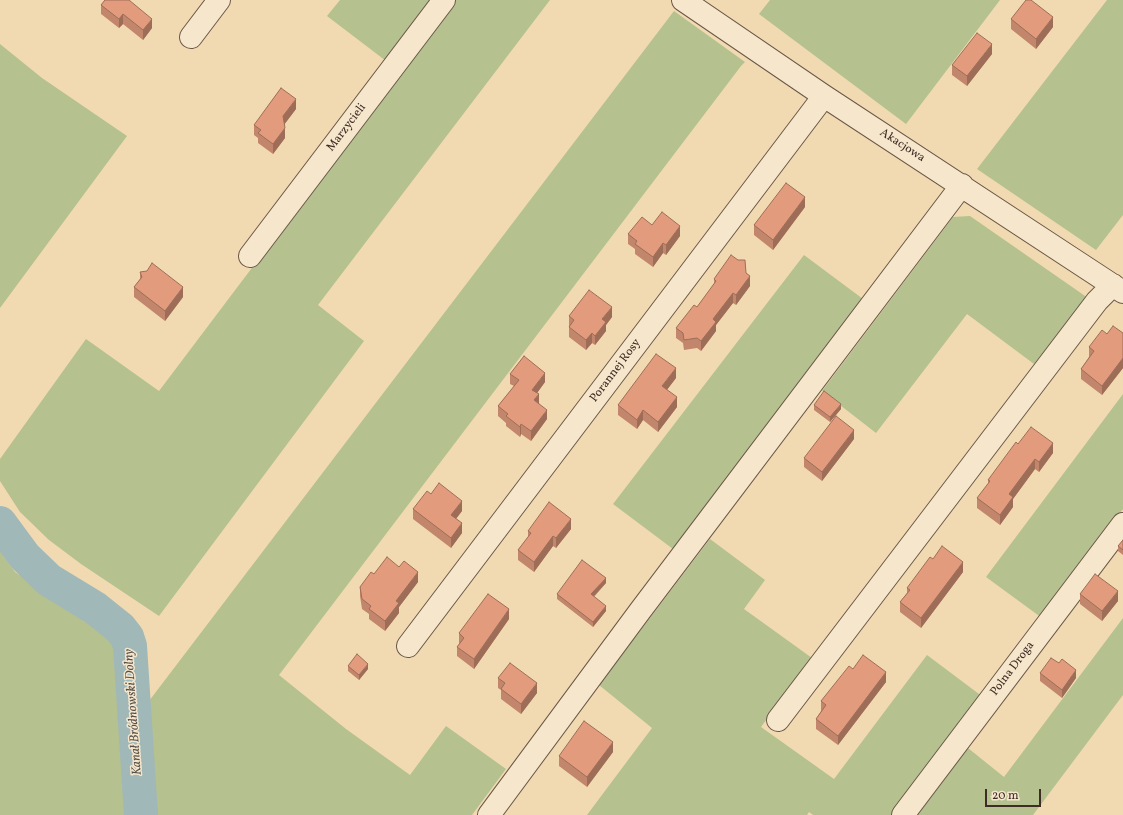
<!DOCTYPE html>
<meta charset="utf-8">
<style>
body{margin:0}
#map{position:relative;width:1123px;height:815px;overflow:hidden;background:#f1dab1;font-family:Vollkorn,serif}
canvas{display:block}
.scale{position:absolute;left:985px;top:789px;width:56px;height:18px;box-sizing:border-box;border:2px solid #3e2c25;border-top:0;padding-left:5px;font-size:12px;line-height:14px;white-space:nowrap;color:#3e2c25;-webkit-text-stroke:3px #f6e7cc;paint-order:stroke}
</style>
<div id="map">
<canvas width="1123" height="815"></canvas>
<div class="scale">20 m</div>
</div>
<script>
const ctx = document.querySelector('canvas').getContext('2d');
ctx.lineJoin = 'round';
function paint(path, color) { ctx.fillStyle = color; ctx.fill(path, 'evenodd'); }
const toPath = rows => new Path2D(rows.map(r => 'M' + r).join(''));
function trace(path, color, width, dash) { ctx.strokeStyle = color; ctx.lineWidth = width; ctx.lineCap = dash ? 'butt' : 'round'; ctx.setLineDash(dash || []); ctx.stroke(path); }
function drawText(font, color, halo, rows, align = 'center') {
  ctx.font = font + ' Vollkorn,serif'; ctx.lineWidth = 3; ctx.setLineDash([]); ctx.textBaseline = 'middle'; ctx.strokeStyle = halo; ctx.fillStyle = color; for (const [text, x, y, turn = 0] of rows) {
    ctx.save(); ctx.translate(x, y); ctx.rotate((+turn || 0) * Math.PI / 180); ctx.textAlign = isNaN(turn) ? turn : align; if (halo) ctx.strokeText(text, 0, 0); ctx.fillText(text, 0, 0); ctx.restore();
  }
}
const green = toPath([
 [340,0,438,0,390,64,327,16],
 [454,0,550,0,318,305,364,341,159,616,81,564,49,540,20,512,0,481,0,459,86,339,159,391],
 [770,0,1000,0,906,124,759,14],
 [1107,0,1123,0,1123,215,1096,250,977,169],
 [674,11,745,62,741,66,279,675,346,729,410,775,446,726,506,769,472,815,0,815,0,551,15,572,119,645,143,630,149,701],
 [0,44,42,78,127,136,0,308],
 [970,216,1088,298,1034,364,967,314,876,433,822,391,953,217],
 [804,255,863,299,673,549,613,504],
 [1123,394,1123,509,1042,618,986,577],
 [710,539,765,580,744,609,812,658,761,727,834,779,927,655,983,697,895,815,813,815,809,812,807,815,587,815,652,728,599,685],
 [1123,618,1123,695,1033,815,917,815,968,748,1004,777]
]);
const river = toPath([
 [0,523,25,557,49,580,95,608,120,628,127,637,130,646,141,815]
]);
const minor = toPath([
 [683,0,824,96,1123,292],
 [191,37,219,0],
 [250,256,444,0],
 [408,646,824,96],
 [778,720,1097,301,1113,285],
 [489,815,640,611,962,185],
 [903,815,1123,524]
]);
const wall = toPath([
 [105,0,152,28,143,40,123,24,119,28,101,14,101,5],
 [1011,19,1053,27,1036,49,1011,29],
 [992,54,967,86,952,75,952,65],
 [296,109,284,125,285,138,273,154,258,143,258,138,254,135,254,125],
 [805,207,773,250,754,235,754,225],
 [652,225,680,236,666,255,663,253,653,267,635,254,635,249,628,244,628,234],
 [140,272,183,297,165,321,134,297,134,287,140,279],
 [746,273,750,286,736,305,733,303,716,325,716,331,701,351,697,348,684,350,683,343,676,338,676,328,697,307,714,285,714,279],
 [569,316,612,317,606,325,606,331,595,345,592,343,586,350,569,337],
 [1123,333,1123,368,1102,395,1081,379,1081,369,1089,357,1089,347,1107,334],
 [510,374,545,382,537,393,539,403,547,419,531,441,521,434,520,437,506,426,506,423,498,416,498,406,514,386,510,384],
 [676,378,667,390,677,407,658,432,643,420,637,429,618,415,618,405],
 [814,405,841,409,830,422,814,410],
 [854,439,822,481,804,467,804,458],
 [1018,444,1053,453,1039,472,1035,469,1013,499,1013,507,1000,525,977,508,977,498,988,484,988,480],
 [431,494,462,511,456,519,462,533,451,548,413,519,413,509],
 [571,529,556,548,553,546,534,572,518,560,518,550,528,537,528,531],
 [1123,540,1123,555,1118,551,1118,546],
 [933,559,963,572,921,628,900,612,900,602,907,593,907,588],
 [374,574,418,582,399,607,399,613,385,631,369,619,369,614,362,609,360,596,360,587],
 [606,583,594,597,606,611,593,627,557,599,557,594],
 [1080,594,1118,601,1102,621,1080,604],
 [509,619,474,669,457,656,457,647,459,644,459,633],
 [348,666,368,669,359,680,348,671],
 [853,669,886,682,838,745,816,729,816,719,821,711,821,701],
 [1040,673,1076,678,1062,698,1040,681],
 [498,678,537,693,521,714,501,699,501,690,498,688],
 [613,752,587,787,559,766,559,756]
]);
const shadedWall = toPath([
 [123,14,123,24,119,28,119,19],
 [1053,17,1053,27,1036,49,1036,39],
 [152,19,152,28,143,40,143,30],
 [992,44,992,54,967,86,967,76],
 [296,99,296,109,283,126,283,116],
 [285,128,285,138,273,154,273,144],
 [805,197,805,207,773,250,773,240],
 [680,226,680,236,666,255,666,245],
 [663,243,663,253,653,267,653,257],
 [750,276,750,286,736,305,736,295],
 [183,287,183,297,165,321,165,311],
 [733,293,733,303,716,325,716,331,701,351,701,341,713,319],
 [612,307,612,317,606,325,606,331,595,345,595,336,602,319],
 [592,333,592,343,586,350,586,340],
 [1123,358,1123,368,1102,395,1102,386],
 [676,368,676,378,662,396,662,386],
 [545,373,545,382,532,400,532,390],
 [539,394,539,404,534,400],
 [677,397,677,407,658,432,658,422],
 [841,404,841,409,830,422,830,417],
 [547,410,547,419,531,441,531,431],
 [643,410,643,420,637,429,637,420],
 [521,424,521,434,520,437,520,427],
 [854,430,854,439,822,481,822,472],
 [1053,443,1053,453,1039,472,1039,462],
 [1035,459,1035,469,1013,499,1013,507,1000,525,1000,515,1009,494],
 [462,501,462,511,451,525,451,515],
 [571,519,571,529,556,548,556,538],
 [462,523,462,533,451,548,451,538],
 [553,536,553,546,534,572,534,562],
 [963,562,963,572,921,628,921,618],
 [418,572,418,582,399,607,399,613,385,631,385,621,396,601],
 [606,578,606,583,591,599,591,594],
 [1118,591,1118,601,1102,621,1102,611],
 [606,606,606,611,593,627,593,622],
 [509,609,509,619,474,669,474,659],
 [368,664,368,669,359,680,359,675],
 [1076,670,1076,678,1062,698,1062,690],
 [886,672,886,682,838,745,838,736],
 [537,683,537,693,521,714,521,704],
 [613,742,613,752,587,787,587,777]
]);
const building = toPath([
 [105,0,129,0,152,19,143,30,123,14,119,19,101,5,105,0],
 [1026,0,1031,0,1053,17,1036,39,1011,19,1026,0],
 [977,33,992,44,967,76,952,65,977,33],
 [281,88,296,99,283,116,285,128,273,144,258,133,261,130,254,125,281,88],
 [786,183,805,197,773,240,754,225,786,183],
 [662,212,680,226,666,245,663,243,653,257,635,244,637,241,628,234,642,217,652,225,662,212],
 [731,255,738,260,745,260,746,273,750,276,736,295,733,293,713,319,716,322,701,341,697,338,684,340,683,333,676,328,694,305,697,307,716,281,714,279,731,255],
 [152,263,183,287,165,311,134,287,142,277,140,272,147,271,152,263],
 [589,290,612,307,602,319,606,322,595,336,592,333,586,340,569,327,574,320,569,316,589,290],
 [1113,326,1123,333,1123,358,1102,386,1081,369,1094,351,1089,347,1102,330,1107,334,1113,326],
 [656,354,676,368,662,386,677,397,658,422,643,410,637,420,618,405,656,354],
 [524,356,545,373,532,390,539,394,534,400,547,410,531,431,521,424,520,427,506,416,508,414,498,406,519,380,510,374,524,356],
 [824,391,841,404,830,417,814,405,824,391],
 [836,416,854,430,822,472,804,458,836,416],
 [1031,427,1053,443,1039,462,1035,459,1009,494,1013,497,1000,515,977,498,990,481,988,480,1016,442,1018,444,1031,427],
 [439,483,462,501,451,515,462,523,451,538,413,509,427,491,431,494,439,483],
 [549,502,571,519,556,538,553,536,534,562,518,550,531,533,528,531,549,502],
 [1123,540,1123,550,1118,546,1123,540],
 [942,546,963,562,921,618,900,602,910,590,907,588,930,557,933,559,942,546],
 [387,557,399,567,404,561,418,572,396,601,399,603,385,621,369,609,371,606,362,599,360,587,371,572,374,574,387,557],
 [582,560,606,578,591,594,606,606,593,622,557,594,582,560],
 [1095,574,1118,591,1102,611,1080,594,1095,574],
 [488,594,509,609,474,659,457,647,464,638,459,633,488,594],
 [357,654,368,664,359,675,348,666,357,654],
 [863,655,886,672,838,736,816,719,826,705,821,701,849,666,853,669,863,655],
 [1051,658,1059,663,1062,659,1076,670,1062,690,1040,673,1051,658],
 [510,663,537,683,521,704,501,689,505,683,498,678,510,663],
 [584,721,613,742,587,777,559,756,584,721]
]);
const streetNames = [
 ["Marzycieli",347,128,-53],
 ["Akacjowa",902,146,33],
 ["Porannej Rosy",616,371,-53],
 ["Polna Droga",1013,669,-53]
];
const waterNames = [
 ["Kanał Bródnowski Dolny",134,712,-94]
];
paint(green, '#b5c18f');
trace(river, '#a0b8b8', 34);
trace(minor, '#6b5848', 24);
trace(minor, '#f6e7cc', 22);
paint(wall, '#c2866c');
paint(shadedWall, '#9e6d58');
paint(building, '#e29c7d');
trace(building, '#9e6d58', 1);
drawText('12px', '#3e2c25', '#f6e7cc', streetNames);
drawText('italic 13px', '#564f4a', '#f6e7cc', waterNames);
</script>
